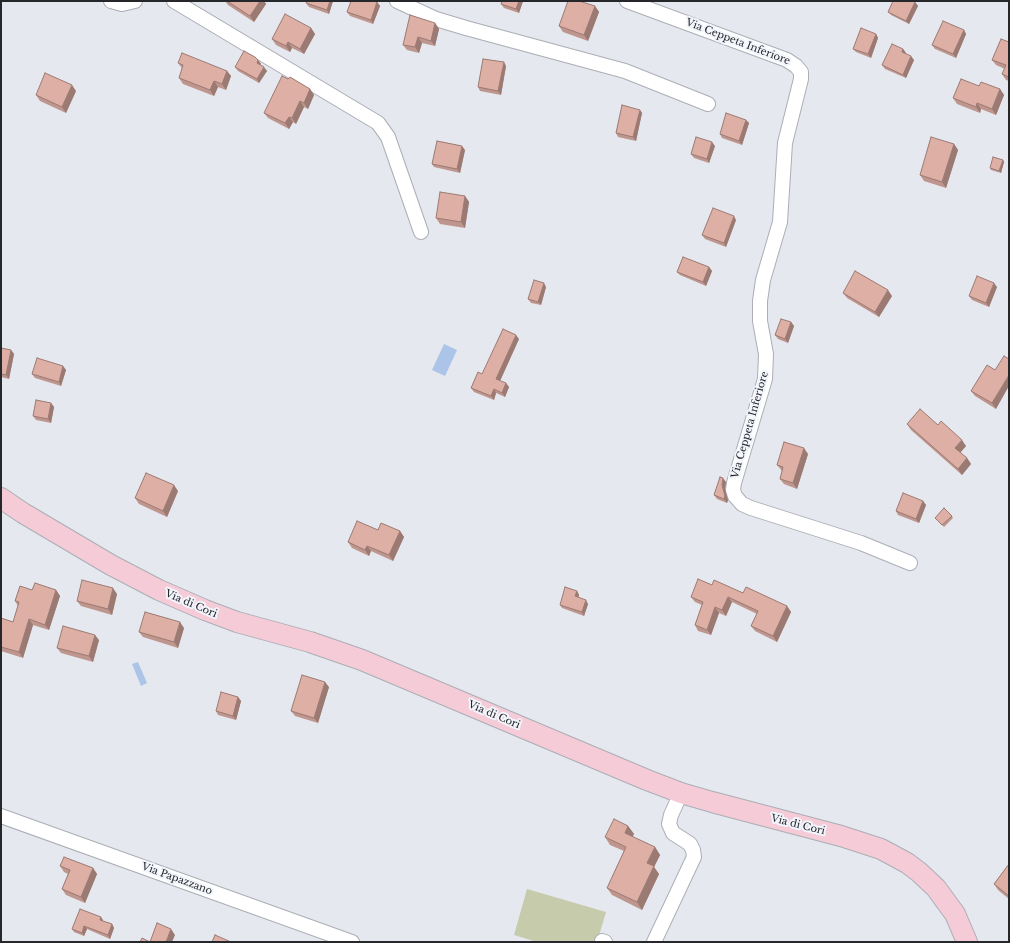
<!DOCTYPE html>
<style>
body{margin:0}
#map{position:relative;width:1010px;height:943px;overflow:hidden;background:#e5e8ef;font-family:"Libre Baskerville",serif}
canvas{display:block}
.frame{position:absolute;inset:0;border:2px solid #26272a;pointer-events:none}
</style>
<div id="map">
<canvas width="1010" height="943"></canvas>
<div class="frame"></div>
</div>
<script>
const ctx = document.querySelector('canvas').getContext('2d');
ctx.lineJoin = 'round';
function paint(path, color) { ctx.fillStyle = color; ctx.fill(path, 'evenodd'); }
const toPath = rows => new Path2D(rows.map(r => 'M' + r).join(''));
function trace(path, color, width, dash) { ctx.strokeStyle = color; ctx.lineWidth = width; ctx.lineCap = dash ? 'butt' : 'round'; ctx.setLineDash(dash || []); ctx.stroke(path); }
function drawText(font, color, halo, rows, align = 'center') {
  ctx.font = font + ' "Libre Baskerville",serif'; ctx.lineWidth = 4; ctx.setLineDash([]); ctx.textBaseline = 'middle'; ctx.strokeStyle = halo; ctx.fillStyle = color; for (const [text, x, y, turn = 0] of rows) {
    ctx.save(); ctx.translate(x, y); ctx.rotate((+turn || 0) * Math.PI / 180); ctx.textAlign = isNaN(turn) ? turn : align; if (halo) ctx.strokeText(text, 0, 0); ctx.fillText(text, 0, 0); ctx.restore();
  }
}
const green = toPath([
 [527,889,606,912,597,942,537,942,514,935]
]);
const water = toPath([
 [444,344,457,350,445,376,432,370],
 [138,662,147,683,141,686,132,664]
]);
const street = toPath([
 [111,1,122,4,135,1],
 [174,1,378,123,388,137,421,232],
 [397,1,436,19,466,28,625,71,708,104],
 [627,1,787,60,796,66,801,72,801,79,785,143,780,222,763,280,760,301,760,321,766,354,765,379,734,483,733,490,735,496,742,504,751,508,861,543,910,563],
 [1,816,352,942],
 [602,941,605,942],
 [654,942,694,857,693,850,690,844,673,833,669,824,671,815,681,793]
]);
const secondary = toPath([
 [1,498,23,513,111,565,159,590,205,610,237,622,310,642,362,660,647,780,681,793,712,802,841,836,881,849,907,863,919,872,936,888,955,914,967,942]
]);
const wall = toPath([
 [225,1,264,1,266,4,254,22,228,5],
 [333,1,329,14,309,7,306,3],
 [523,1,519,13,504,8,501,4],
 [377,2,380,6,373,24,350,16,347,12],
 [915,2,918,6,909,24,891,15,888,12],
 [595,6,599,12,588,41,563,32,559,26],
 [435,23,439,29,435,46,422,43,419,53,407,50,403,45],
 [311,28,315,34,304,54,292,48,290,52,276,45,272,39],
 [964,30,966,34,956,58,935,49,932,45],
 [876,34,878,38,871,58,856,52,853,49],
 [1009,42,1009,81,1006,80,1002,74,1005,69,996,65,992,60],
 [903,49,906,53,906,54,914,60,906,78,885,69,882,65],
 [258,60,261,64,260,65,267,71,259,83,238,71,235,67],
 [178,63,227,71,231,76,226,90,218,87,214,96,183,84,179,78,182,68],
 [506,66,501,95,480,91,478,87],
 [979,86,1000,89,1004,95,996,115,981,109,980,113,957,104,953,98],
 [310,89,314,95,308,109,304,107,296,124,293,122,289,129,268,118,264,113],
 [76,91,66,113,40,101,36,95],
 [640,110,642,113,636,141,618,137,616,133],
 [746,120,749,123,742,145,722,138,720,134],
 [954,144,958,150,946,188,924,181,920,175],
 [715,146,709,163,694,158,691,154],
 [465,150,460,173,434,167,432,164],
 [1003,160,1004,162,1001,173,991,170,990,168],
 [465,196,469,202,465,228,440,224,436,218],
 [736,220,726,247,705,239,702,235],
 [709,267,712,271,706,286,680,275,677,272],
 [546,287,541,305,531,303,528,299],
 [997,287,989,307,972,300,969,296],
 [843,293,892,296,879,317,847,298],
 [791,322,794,326,788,343,778,339,775,335],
 [519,339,500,381,506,383,509,387,505,397,496,393,494,400,474,392,471,388,482,374],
 [1,348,11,350,14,354,9,379,1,377],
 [63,366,66,370,61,386,35,378,32,374],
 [995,370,996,409,975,396,971,391],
 [51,403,54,407,51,423,36,420,33,416],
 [907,424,938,425,966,446,960,453,967,458,971,464,962,475,911,430],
 [808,454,797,489,784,484,780,479,782,471,777,465],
 [726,482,725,489,728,500,727,503,717,499,714,495],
 [178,491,167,517,139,504,135,498],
 [923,501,926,505,919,523,898,515,896,511],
 [952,516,953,518,944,527,935,518],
 [378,530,400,531,404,537,393,561,371,551,369,556,352,548,348,542],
 [712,585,743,593,787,606,791,612,777,642,755,631,751,626,757,614,732,602,726,616,719,613,711,635,698,631,695,625,702,605,695,602,691,597],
 [32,590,56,590,60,596,49,630,33,625,23,658,1,651,1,618,13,622,18,606,15,601],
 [577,591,579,595,578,597,588,604,584,616,562,608,560,605],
 [117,594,112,615,81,606,77,601],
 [184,628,178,648,143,637,139,632],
 [99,640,93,662,61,653,57,648],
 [329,687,318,723,295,716,291,711],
 [238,697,241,701,236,720,218,715,216,711],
 [628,826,634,834,632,837,655,847,660,855,654,867,659,874,642,910,612,895,607,888,624,851,610,845,605,837],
 [1009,864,1009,899,998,890,994,884],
 [60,866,93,868,97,874,85,903,66,895,62,889,68,874,64,872],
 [103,920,103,921,112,924,114,928,110,939,87,929,84,936,74,932,72,929]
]);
const shadedWall = toPath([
 [260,1,264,1,266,4,254,22,250,16],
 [330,1,333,1,329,14,327,10],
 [519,1,523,1,519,13,516,9],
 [377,2,380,6,373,24,371,20],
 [915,2,918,6,909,24,906,21],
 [595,6,599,12,588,41,584,35],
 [435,23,439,29,435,46,431,41],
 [311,28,315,34,304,54,300,49],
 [964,30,966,34,956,58,953,54],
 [876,34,878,38,871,58,868,54],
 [418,37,422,43,419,53,415,47],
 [288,42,292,48,290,52,286,46],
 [903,49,906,53,905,56,902,52],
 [911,56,914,60,906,78,903,75],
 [258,60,261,64,259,66,257,63],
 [504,62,506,66,501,95,498,91],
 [264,67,267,71,259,83,257,79],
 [227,71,231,76,226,90,222,84],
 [214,81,218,87,214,96,210,90],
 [72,85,76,91,66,113,62,107],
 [310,89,314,95,308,109,304,103],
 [1000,89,1004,95,996,115,992,109],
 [300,101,304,107,296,124,292,118],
 [977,103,981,109,980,113,976,107],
 [640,110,642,113,636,141,633,137],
 [289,117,293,122,289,129,285,123],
 [746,120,749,123,742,145,739,141],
 [712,142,715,146,709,163,707,159],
 [954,144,958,150,946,188,942,182],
 [462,146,465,150,460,173,457,169],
 [1003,160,1004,162,1001,173,999,171],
 [465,196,469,202,465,228,461,222],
 [734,216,736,220,726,247,724,243],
 [709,267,712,271,706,286,703,282],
 [544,283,546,287,541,305,538,302],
 [994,283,997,287,989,307,986,303],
 [888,290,892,296,879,317,875,312],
 [791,322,794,326,788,343,785,339],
 [516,335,519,339,499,383,496,379],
 [11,350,14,354,9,379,6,375],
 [63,366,66,370,61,386,59,382],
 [1009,375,1009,386,996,409,992,403],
 [506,383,509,387,505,397,502,393],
 [494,389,496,393,494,400,491,396],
 [51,403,54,407,51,423,48,419],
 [962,440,966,446,959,454,955,448],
 [804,448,808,454,797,489,793,483],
 [967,458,971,464,962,475,958,469],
 [723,478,726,482,725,489,728,500,727,503,724,499,722,485],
 [174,485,178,491,167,517,163,511],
 [923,501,926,505,919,523,916,519],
 [400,531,404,537,393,561,389,555],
 [367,546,371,551,369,556,365,550],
 [113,588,117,594,112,615,108,609],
 [56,590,60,596,49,630,45,625],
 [577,591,579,595,578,600,575,596],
 [728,597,732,602,726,616,722,610],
 [586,600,588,604,584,616,582,612],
 [787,606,791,612,777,642,773,636],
 [715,607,719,613,711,635,707,630],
 [29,619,33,625,23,658,19,652],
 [180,622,184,628,178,648,174,642],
 [95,635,99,640,93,662,89,656],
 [325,682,329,687,318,723,314,718],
 [238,697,241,701,236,720,233,716],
 [628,826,634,834,630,841,625,833],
 [655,847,660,855,654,867,659,874,642,910,637,902,647,863],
 [93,868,97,874,85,903,81,897],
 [101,917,103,920,102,923,100,920],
 [112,924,114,928,110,939,108,935],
 [84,926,87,929,84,936,82,933],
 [171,929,175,935,172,942,166,942]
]);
const building = toPath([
 [227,1,260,1,250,16,227,1],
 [307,1,330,1,327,10,306,3,307,1],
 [351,1,373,1,377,2,371,20,347,12,351,1],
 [502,1,519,1,516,9,501,4,502,1],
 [568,1,579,1,595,6,584,35,559,26,568,1],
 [893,1,912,1,915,2,906,21,888,12,893,1],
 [285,14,311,28,300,49,288,42,286,46,272,39,285,14],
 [410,15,435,23,431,41,418,37,415,47,403,45,410,15],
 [943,21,964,30,953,54,932,45,943,21],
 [861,28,876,34,868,54,853,49,861,28],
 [1001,39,1009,42,1009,77,1002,74,1006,65,992,60,1001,39],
 [892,44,903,49,902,52,911,56,903,75,882,65,892,44],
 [244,51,255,57,258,60,257,63,264,67,257,79,235,67,244,51],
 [182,53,227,71,222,84,214,81,210,90,179,78,183,65,178,63,182,53],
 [483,59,504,62,498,91,478,87,483,59],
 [45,73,72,85,62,107,36,95,45,73],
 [282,76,288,79,290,77,310,89,304,103,300,101,292,118,289,117,285,123,264,113,282,76],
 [961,79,979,86,981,82,1000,89,992,109,977,103,976,107,953,98,961,79],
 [622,105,640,110,633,137,616,133,622,105],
 [726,113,746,120,739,141,720,134,726,113],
 [696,137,712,142,707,159,691,154,696,137],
 [931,137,954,144,942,182,920,175,931,137],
 [437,141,462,146,457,169,432,164,437,141],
 [993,157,1003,160,999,171,990,168,993,157],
 [440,192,465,196,461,222,436,218,440,192],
 [713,208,734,216,724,243,702,235,713,208],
 [683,257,709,267,703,282,677,272,683,257],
 [855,271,888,290,875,312,843,293,855,271],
 [977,276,994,283,986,303,969,296,977,276],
 [534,280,544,283,538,302,528,299,534,280],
 [781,319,791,322,785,339,775,335,781,319],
 [503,329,516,335,496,379,506,383,502,393,494,389,491,396,471,388,478,372,482,374,503,329],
 [1,348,11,350,6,375,1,374,1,348],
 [1004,356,1009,359,1009,375,992,403,971,391,987,365,995,370,1004,356],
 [37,358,63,366,59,382,32,374,37,358],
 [36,400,51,403,48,419,33,416,36,400],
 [920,409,938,425,941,421,962,440,955,448,967,458,958,469,907,424,920,409],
 [784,442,804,448,793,483,780,479,783,467,777,465,784,442],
 [146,473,174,485,163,511,135,498,146,473],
 [720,477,723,478,722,485,725,496,724,499,714,495,720,477],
 [903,493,923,501,916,519,896,511,903,493],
 [944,508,952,516,942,525,935,518,944,508],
 [357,521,378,530,381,523,400,531,389,555,367,546,365,550,348,542,357,521],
 [698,579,712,585,714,580,743,593,746,587,787,606,773,636,751,626,758,611,728,597,722,610,715,607,707,630,695,625,703,602,691,597,698,579],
 [82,580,113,588,108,609,77,601,82,580],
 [35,583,56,590,45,625,29,619,19,652,1,647,1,618,13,622,19,602,15,601,20,586,32,590,35,583],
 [565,587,577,591,575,596,586,600,582,612,560,605,565,587],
 [145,612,180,622,174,642,139,632,145,612],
 [63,626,95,635,89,656,57,648,63,626],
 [302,675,325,682,314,718,291,711,302,675],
 [221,692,238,697,233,716,216,711,221,692],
 [614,819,628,826,625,833,655,847,647,863,654,866,637,902,607,888,626,847,605,837,614,819],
 [64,857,93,868,81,897,62,889,70,870,60,866,64,857],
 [1009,864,1009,896,994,884,1009,864],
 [80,909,101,917,100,920,112,924,108,935,84,926,82,933,72,929,80,909],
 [157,923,171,929,166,942,140,942,142,938,150,942,157,923],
 [215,935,231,942,212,942,215,935]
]);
const streetNames = [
 ["Via Ceppeta Inferiore",738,42,21],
 ["Via Ceppeta Inferiore",750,425,-74],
 ["Via di Cori",191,604,23],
 ["Via di Cori",494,715,23],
 ["Via di Cori",798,825,14],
 ["Via Papazzano",177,879,20]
];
paint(green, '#c6cbac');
paint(water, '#abc4e7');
trace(street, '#abaeb4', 16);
trace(secondary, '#abaeb4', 22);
trace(street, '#fff', 14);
trace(secondary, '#f4cbd7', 20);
paint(wall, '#bf968d');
paint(shadedWall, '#9b7a73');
paint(building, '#deafa4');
trace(building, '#9b7a73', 1);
drawText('10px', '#26272a', '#f2f5fc', streetNames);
</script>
